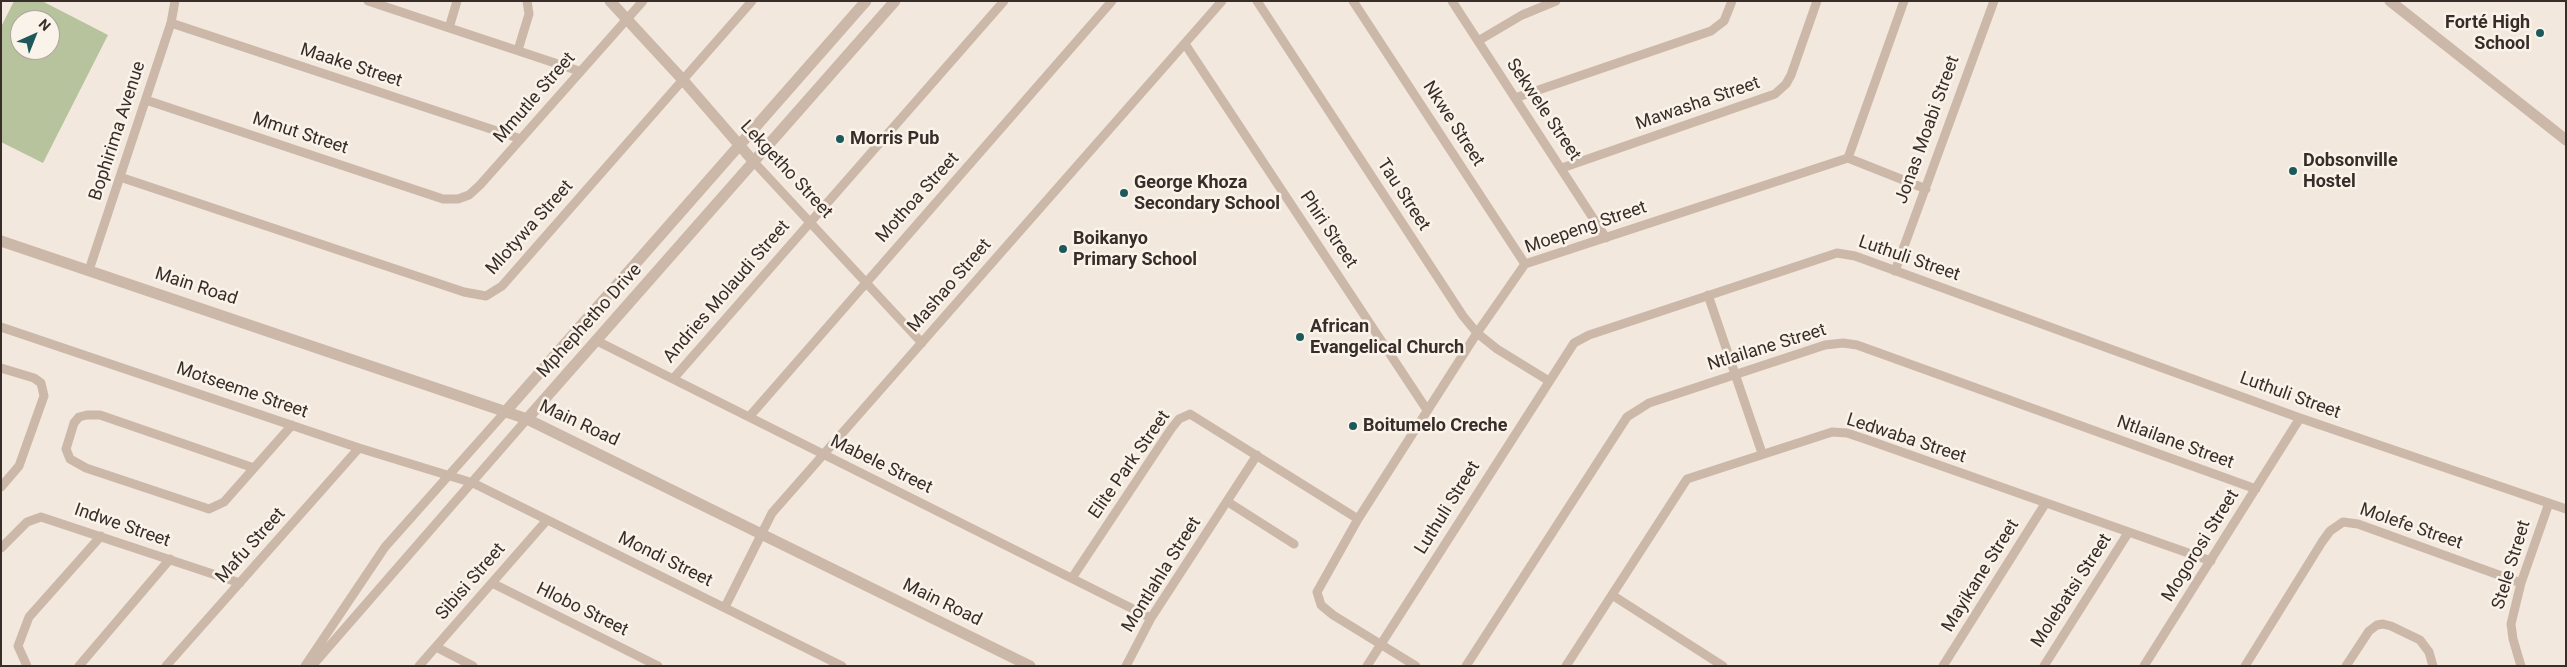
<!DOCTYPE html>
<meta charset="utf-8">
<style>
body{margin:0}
#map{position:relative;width:2567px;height:667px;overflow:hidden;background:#f3e8dd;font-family:Roboto,sans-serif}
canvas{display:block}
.frame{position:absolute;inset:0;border:2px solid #382d29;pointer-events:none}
.north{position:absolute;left:10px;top:10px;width:50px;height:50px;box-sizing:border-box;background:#faf3ea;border:1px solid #aca49d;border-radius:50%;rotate:44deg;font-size:14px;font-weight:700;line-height:20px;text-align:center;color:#382d29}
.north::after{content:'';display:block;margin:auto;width:18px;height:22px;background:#1d585b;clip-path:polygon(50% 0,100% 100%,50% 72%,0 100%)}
</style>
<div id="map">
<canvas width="2567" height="667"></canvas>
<div class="frame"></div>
<div class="north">N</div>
</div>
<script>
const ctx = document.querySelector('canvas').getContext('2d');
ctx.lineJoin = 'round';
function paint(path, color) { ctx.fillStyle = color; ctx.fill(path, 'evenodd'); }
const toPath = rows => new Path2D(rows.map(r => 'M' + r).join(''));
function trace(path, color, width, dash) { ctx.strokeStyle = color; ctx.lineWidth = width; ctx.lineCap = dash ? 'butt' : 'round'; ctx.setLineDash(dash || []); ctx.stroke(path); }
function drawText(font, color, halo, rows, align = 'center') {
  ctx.font = font + ' Roboto,sans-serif'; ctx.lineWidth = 5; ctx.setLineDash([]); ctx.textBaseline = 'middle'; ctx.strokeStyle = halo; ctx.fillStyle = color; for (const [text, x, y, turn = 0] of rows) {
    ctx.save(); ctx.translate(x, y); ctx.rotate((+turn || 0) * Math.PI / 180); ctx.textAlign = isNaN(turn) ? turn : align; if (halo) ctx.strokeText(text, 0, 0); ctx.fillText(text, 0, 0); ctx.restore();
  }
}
const green = toPath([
 [14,1,42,1,108,35,43,163,1,142,1,27],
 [20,20,50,20,50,50,20,50]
]);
const minor = toPath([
 [368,1,579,71],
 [1257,1,1463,316,1477,333,1497,349,1549,381],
 [1353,1,1525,264],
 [1452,1,1606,238],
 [171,23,521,139],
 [449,28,457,1],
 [1478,41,1522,15,1556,1],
 [1185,44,1427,410],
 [518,50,529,14,527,1],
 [1515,98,1711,31,1724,21,1732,1],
 [146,100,443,199,458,199,469,195,480,185,643,1],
 [1848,158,1904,1],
 [754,162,922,343],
 [1562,168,1775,94,1786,84,1791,75,1817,1],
 [120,177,464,292,486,296,502,286,752,1],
 [89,270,171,23,175,1],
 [1895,271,1994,1],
 [1708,295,1762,453],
 [1,327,359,448,473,483,842,666],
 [597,341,1151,618],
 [1,368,34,378,41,383,44,396,19,466,1,487],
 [673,379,1004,1],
 [749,417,1112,1],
 [254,468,100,415,87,415,79,417,74,423,66,449,70,459,86,468,209,509,224,502,292,425],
 [1228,502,1294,544],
 [1,548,27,522,41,517,240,583],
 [1072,578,1171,429,1179,419,1190,414,1358,519],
 [492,583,658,666],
 [1612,595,1723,666],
 [725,607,772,513,1222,1],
 [436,647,473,666],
 [27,666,18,646,29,617,101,536],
 [79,666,170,559],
 [166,666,359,448],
 [305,666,385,547,506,411],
 [312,666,527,419],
 [419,666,547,520],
 [1126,666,1151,618,1257,455],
 [1367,666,1574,343,1589,335,1837,253,1855,256,2300,418,2566,509],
 [1416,666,1333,615,1321,605,1317,592,1358,519,1477,333,1525,264,1848,158,1926,189],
 [1466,666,1627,417,1649,403,1825,345,1843,343,1857,345,2256,489],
 [1566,666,1687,479,1832,432,1847,433,1865,439,2211,561],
 [1943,666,2045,504],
 [2044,666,2128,533],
 [2144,666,2300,418],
 [2245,666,2322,542,2330,531,2343,522,2358,524,2521,583],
 [2346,666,2369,631,2377,625,2383,624,2391,626,2420,640,2429,652,2433,666],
 [2521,666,2513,639,2511,624,2521,583,2549,503]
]);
const tertiary = toPath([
 [610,1,683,80,754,162],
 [2390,1,2566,140],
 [1,241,527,419,1030,666],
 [506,411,866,1],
 [527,419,895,1]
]);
const markers = [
 [2540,33,5,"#1d585b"],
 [840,139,5,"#1d585b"],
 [2293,171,5,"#1d585b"],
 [1124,193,5,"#1d585b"],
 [1063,249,5,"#1d585b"],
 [1300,337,5,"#1d585b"],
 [1353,426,5,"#1d585b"]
];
const poiNames = [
 ["Forté High",2530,23,"right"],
 ["School",2530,44,"right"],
 ["Morris Pub",850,139],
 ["Dobsonville",2303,161],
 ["Hostel",2303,182],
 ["George Khoza",1134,183],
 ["Secondary School",1134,204],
 ["Boikanyo",1073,239],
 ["Primary School",1073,260],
 ["African",1310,327],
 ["Evangelical Church",1310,348],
 ["Boitumelo Creche",1363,426]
];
const streetNames = [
 ["Maake Street",351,66,18],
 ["Mmutle Street",535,98,-49],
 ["Mawasha Street",1698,104,-19],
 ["Sekwele Street",1543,110,56],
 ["Nkwe Street",1453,124,57],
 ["Jonas Moabi Street",1928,130,-70],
 ["Bophirima Avenue",118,131,-72],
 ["Mmut Street",300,134,18],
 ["Lekgetho Street",786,170,47],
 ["Tau Street",1403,195,57],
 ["Mothoa Street",918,198,-48],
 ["Mlotywa Street",530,228,-48],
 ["Moepeng Street",1586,228,-19],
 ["Phiri Street",1328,230,56],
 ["Luthuli Street",1909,259,19],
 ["Mashao Street",950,286,-49],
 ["Main Road",196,287,18],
 ["Andries Molaudi Street",727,292,-49],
 ["Mphephetho Drive",590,321,-48],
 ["Ntlailane Street",1767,348,-17],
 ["Motseeme Street",242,391,19],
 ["Luthuli Street",2290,396,20],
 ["Main Road",579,424,25],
 ["Ledwaba Street",1906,439,18],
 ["Ntlailane Street",2175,443,20],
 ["Mabele Street",881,465,26],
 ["Elite Park Street",1130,465,-55],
 ["Luthuli Street",1448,508,-58],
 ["Indwe Street",122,526,19],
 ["Molefe Street",2411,527,19],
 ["Mafu Street",251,546,-48],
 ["Mogorosi Street",2201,546,-58],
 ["Mondi Street",665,560,26],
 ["Stele Street",2512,565,-73],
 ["Montlahla Street",1162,575,-58],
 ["Mayikane Street",1981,576,-58],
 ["Sibisi Street",471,582,-49],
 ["Molebatsi Street",2072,591,-57],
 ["Main Road",942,603,26],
 ["Hlobo Street",582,610,26]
];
paint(green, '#b7c39d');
trace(minor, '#ccb8a9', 9);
trace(tertiary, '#ccb8a9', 11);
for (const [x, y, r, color] of markers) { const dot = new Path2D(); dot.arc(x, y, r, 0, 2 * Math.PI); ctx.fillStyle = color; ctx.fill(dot); trace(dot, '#faf3ea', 2); }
drawText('bold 18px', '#382d29', '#faf3ea', poiNames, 'left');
drawText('18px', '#382d29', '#faf3ea', streetNames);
</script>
